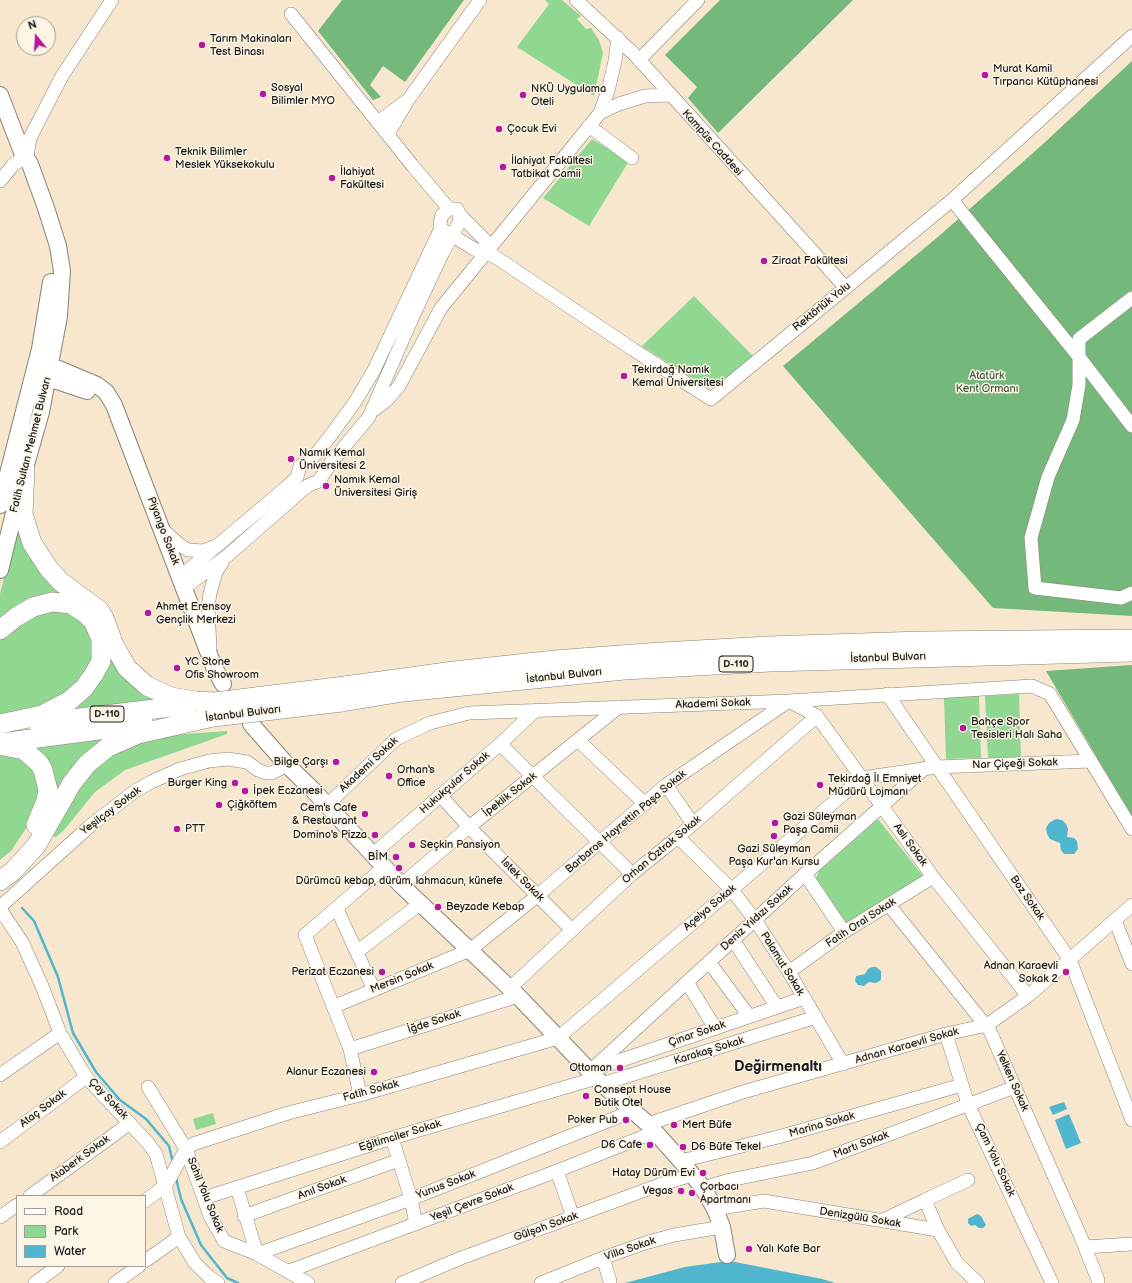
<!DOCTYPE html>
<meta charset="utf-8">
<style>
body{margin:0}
#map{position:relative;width:1132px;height:1283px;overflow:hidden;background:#f7e7ce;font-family:"Balsamiq Sans",sans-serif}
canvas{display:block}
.legend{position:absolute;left:16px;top:1195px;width:130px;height:72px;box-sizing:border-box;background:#fcf5e5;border:1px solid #a29e95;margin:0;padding:5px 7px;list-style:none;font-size:12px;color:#1c1c1c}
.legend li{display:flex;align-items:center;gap:8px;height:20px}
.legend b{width:20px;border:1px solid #a29e95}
.north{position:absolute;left:16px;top:16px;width:40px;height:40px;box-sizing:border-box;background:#fcf5e5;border:1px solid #a29e95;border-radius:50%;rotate:342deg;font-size:11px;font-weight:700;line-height:16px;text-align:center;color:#1c1c1c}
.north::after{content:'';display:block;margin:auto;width:14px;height:18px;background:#b5179e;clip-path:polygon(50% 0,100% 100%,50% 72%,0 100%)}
</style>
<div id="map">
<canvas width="1132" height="1283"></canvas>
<ul class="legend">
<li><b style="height:5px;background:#fff"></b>Road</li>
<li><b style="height:11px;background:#90d792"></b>Park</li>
<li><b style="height:11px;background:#4fb6ce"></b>Water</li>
</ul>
<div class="north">N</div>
</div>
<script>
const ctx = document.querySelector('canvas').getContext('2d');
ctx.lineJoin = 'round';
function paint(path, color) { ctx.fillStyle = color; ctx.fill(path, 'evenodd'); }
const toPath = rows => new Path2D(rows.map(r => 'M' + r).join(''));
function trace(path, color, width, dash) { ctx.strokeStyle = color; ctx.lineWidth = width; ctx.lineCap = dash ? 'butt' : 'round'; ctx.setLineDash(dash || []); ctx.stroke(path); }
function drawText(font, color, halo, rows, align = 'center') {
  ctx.font = font + ' "Balsamiq Sans",sans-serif'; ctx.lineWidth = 3; ctx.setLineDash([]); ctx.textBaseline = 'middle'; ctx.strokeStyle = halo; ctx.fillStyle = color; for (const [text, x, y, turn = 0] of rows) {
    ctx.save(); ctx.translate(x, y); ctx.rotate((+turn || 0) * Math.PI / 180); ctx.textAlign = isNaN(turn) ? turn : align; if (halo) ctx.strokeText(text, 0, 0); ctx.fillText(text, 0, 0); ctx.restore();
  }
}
const green = toPath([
 [545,0,562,0,581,16,577,19,586,29,591,28,599,40,603,53,594,96,517,47,549,4],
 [592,139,629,161,589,226,543,198],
 [694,296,754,357,718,387,706,387,642,346],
 [15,531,22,534,75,598,14,607,0,618,0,594],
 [42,609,78,615,96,642,89,673,57,702,0,716,0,639],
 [106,653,163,700,62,712],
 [1019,694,1021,757,988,758,985,696],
 [979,696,981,758,946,759,944,697],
 [227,731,227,734,125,770,95,792,64,830,56,837,53,836,72,794,109,754,158,736],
 [115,735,54,807,27,745],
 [0,754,27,758,43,782,29,824,11,851,0,860],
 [878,819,923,876,846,923,816,878,819,871],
 [213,1113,216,1124,196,1130,193,1119]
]);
const forest = toPath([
 [342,0,464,0,405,82,383,66,370,85,381,97,373,100,318,31],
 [720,0,853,0,718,133,688,98,697,87,665,55],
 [1132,61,1132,616,993,608,783,366,939,236,1042,145],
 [1132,665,1132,817,1046,671]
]);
const water = toPath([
 [1056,819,1062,820,1066,824,1068,829,1067,837,1074,838,1077,841,1078,849,1074,854,1064,854,1061,850,1060,843,1050,839,1047,834,1046,828,1049,823],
 [872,967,876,967,881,971,881,980,876,983,869,982,864,986,858,985,855,981,856,976,865,974,868,969],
 [1064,1102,1067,1109,1053,1115,1049,1107],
 [1069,1114,1081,1143,1066,1149,1055,1120],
 [977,1214,981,1216,986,1225,983,1228,979,1228,975,1225,971,1226,968,1223,968,1219],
 [721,1262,735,1262,822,1279,835,1283,625,1283,685,1267]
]);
const stream = toPath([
 [22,908,34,921,58,977,73,1033,96,1072,120,1100,146,1119,169,1146,173,1163],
 [176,1178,181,1199,201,1245,227,1278,238,1283]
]);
const minor = toPath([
 [576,0,633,53,846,288],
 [291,14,412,165,449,209],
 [639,60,698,0],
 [600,113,619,104,645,96,669,95],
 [378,122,405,102],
 [589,126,632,158],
 [388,134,408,100,480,0],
 [27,156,30,138,62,76,112,0],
 [0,181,13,165,19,161],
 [952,200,1079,357,1132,426],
 [460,215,491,246],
 [445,231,474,249,494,256,634,350,711,399,952,200,1132,36],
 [1132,298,1079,339,1079,385,1073,420,1048,477,1031,538,1035,588,1121,598,1132,593],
 [375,409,386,401,399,386,441,308,600,113,608,91,615,61,618,38],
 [162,529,180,545,188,550,203,551,213,547],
 [180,577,289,485,297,477,300,466,315,455,331,435,355,402,374,370,441,228,440,223,442,215,449,209,457,209,460,215,459,223,442,254,414,314,369,417,330,464,319,481,307,486,227,556,184,588],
 [210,648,208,608,210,593,216,572,222,563],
 [887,694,1070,960,1132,1120],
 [578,740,645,804],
 [500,744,632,874],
 [862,778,937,767,1091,761],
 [666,785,693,824],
 [440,795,469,827,571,929],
 [327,805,396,739,430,723,469,713,789,701,1032,686,1050,694,1132,829],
 [678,837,732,890,755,920,789,972,843,1064],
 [372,855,500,744,536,710],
 [805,874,844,932],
 [401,885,469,827,619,707],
 [889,905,990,1031,1080,1235,1098,1280],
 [0,907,90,826,135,791,151,782,180,769,209,761,228,759,247,762,258,770,266,773,272,773,287,765],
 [0,909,22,942,42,986,60,1033,86,1077,148,1143,156,1154,179,1237,195,1263,209,1277,218,1283],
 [337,909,374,990],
 [1115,920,1132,964],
 [733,940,777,1007],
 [358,951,421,903],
 [709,962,749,1016],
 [789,972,844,932,933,877],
 [687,982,715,1028],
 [510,988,632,874,678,837,817,716],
 [335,1006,470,950,537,896,666,785,789,701,817,716,933,877,1028,996],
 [946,1034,968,1104,1052,1283],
 [350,1049,518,996],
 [595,1069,804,998],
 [590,1071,805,874,925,768],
 [0,1075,60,1033],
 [602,1084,816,1017],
 [148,1087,186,1149,210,1216,224,1241,257,1254,308,1283],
 [360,1095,350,1049,305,935,384,867],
 [648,1124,743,1092,946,1034,987,1025,1028,996,1132,905],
 [392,1138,411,1199,416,1224],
 [0,1142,86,1077],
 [681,1161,778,1137,962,1085],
 [557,1171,573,1217],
 [968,1180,925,1200,938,1230,957,1263,978,1283],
 [237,1188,257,1254,411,1199,633,1111],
 [703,1188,730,1180,813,1163,1015,1087],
 [30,1196,130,1123],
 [204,1198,392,1138,597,1078],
 [145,1201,166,1185,186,1149,193,1144,288,1113,360,1095,558,1038,862,778],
 [715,1209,764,1201,938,1230],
 [244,1216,399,1160],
 [0,1217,17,1205],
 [881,1221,925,1200],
 [1085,1247,1132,1244],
 [603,1258,610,1281],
 [145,1261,179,1237],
 [289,1271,557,1171,655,1132],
 [35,1283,58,1266],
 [115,1283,139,1266],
 [402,1283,461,1258,659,1185,692,1175],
 [541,1283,603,1258,645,1243,674,1235,722,1227]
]);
const major = toPath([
 [0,95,22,152,30,164,46,208,58,246,62,271,59,316,41,412,25,468,0,570],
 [41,367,50,367,59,369,97,385,106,392,114,405,214,667,223,684],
 [39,375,87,391],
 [0,505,40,349,51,282],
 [251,724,287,765,312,789,401,885,518,996,602,1084,648,1124,681,1161,703,1188,715,1209,722,1227,727,1255]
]);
const highway = toPath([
 [25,468,23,514,32,543,49,569,61,582,99,610,104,618,114,645,127,668,147,686,171,697,196,701,215,702],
 [0,499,2,495],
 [0,630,16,617,33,607,52,602,71,604,86,614,93,621,101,639,101,661,94,674,84,688,69,701,42,715,0,724],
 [345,686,454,671,555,660,646,653,768,646,922,641,1132,639],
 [342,702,403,692,624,670,770,662,1132,652],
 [38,723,188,705],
 [0,743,144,724],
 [3,746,24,750,39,763,43,770,48,790,46,801,36,825],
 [0,881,13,871,36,846,72,783,87,764,108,747,138,734,213,717]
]);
const highwayBridge = toPath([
 [215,702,345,686],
 [213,717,342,702]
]);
const markers = [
 [202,45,4,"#b5179e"],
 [985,75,4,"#b5179e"],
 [263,94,4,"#b5179e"],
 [523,95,4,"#b5179e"],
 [499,129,4,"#b5179e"],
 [167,158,4,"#b5179e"],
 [503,167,4,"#b5179e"],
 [332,178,4,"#b5179e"],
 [764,261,4,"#b5179e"],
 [624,376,4,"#b5179e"],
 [291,459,4,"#b5179e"],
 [326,486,4,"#b5179e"],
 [148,613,4,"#b5179e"],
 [177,668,4,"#b5179e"],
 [963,728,4,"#b5179e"],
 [336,762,4,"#b5179e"],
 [389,776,4,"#b5179e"],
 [235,783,4,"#b5179e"],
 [820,785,4,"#b5179e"],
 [245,791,4,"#b5179e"],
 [219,805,4,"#b5179e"],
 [365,814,4,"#b5179e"],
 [775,823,4,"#b5179e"],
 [177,829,4,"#b5179e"],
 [375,835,4,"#b5179e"],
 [774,836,4,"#b5179e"],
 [412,845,4,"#b5179e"],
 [396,857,4,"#b5179e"],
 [399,868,4,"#b5179e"],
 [438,907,4,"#b5179e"],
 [382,972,4,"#b5179e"],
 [1066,972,4,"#b5179e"],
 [620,1068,4,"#b5179e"],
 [374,1072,4,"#b5179e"],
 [586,1096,4,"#b5179e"],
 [626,1120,4,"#b5179e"],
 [674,1125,4,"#b5179e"],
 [650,1145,4,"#b5179e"],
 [683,1147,4,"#b5179e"],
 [703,1173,4,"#b5179e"],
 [681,1191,4,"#b5179e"],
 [692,1193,4,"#b5179e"],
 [749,1249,4,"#b5179e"]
];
const shields = [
 [736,664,34],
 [107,714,34]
];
const shieldNames = [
 ["D-110",736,664],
 ["D-110",107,714]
];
const poiNames = [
 ["Tarım Makinaları",210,39],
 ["Test Binası",210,52],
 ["Murat Kamil",993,69],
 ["Tırpancı Kütüphanesi",993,82],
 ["Sosyal",271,88],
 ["Bilimler MYO",271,101],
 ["NKÜ Uygulama",531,89],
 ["Oteli",531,102],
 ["Çocuk Evi",507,129],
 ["Teknik Bilimler",175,152],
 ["Meslek Yüksekokulu",175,165],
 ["İlahiyat Fakültesi",511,161],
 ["Tatbikat Camii",511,174],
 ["İlahiyat",340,172],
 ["Fakültesi",340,185],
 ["Ziraat Fakültesi",772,261],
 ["Tekirdağ Namık",632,370],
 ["Kemal Üniversitesi",632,383],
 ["Namık Kemal",299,453],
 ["Üniversitesi 2",299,466],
 ["Namık Kemal",334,480],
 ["Üniversitesi Giriş",334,493],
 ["Ahmet Erensoy",156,607],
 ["Gençlik Merkezi",156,620],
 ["YC Stone",185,662],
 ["Ofis Showroom",185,675],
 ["Bahçe Spor",971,722],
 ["Tesisleri Halı Saha",971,735],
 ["Bilge Çarşı",328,762,"right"],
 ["Orhan's",397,770],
 ["Office",397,783],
 ["Tekirdağ İl Emniyet",828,779],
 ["Müdürü Lojmanı",828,792],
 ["Burger King",227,783,"right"],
 ["İpek Eczanesi",253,791],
 ["Çiğköftem",227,805],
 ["Cem's Cafe",357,808,"right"],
 ["& Restaurant",357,821,"right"],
 ["Gazi Süleyman",783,817],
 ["Paşa Camii",783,830],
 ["PTT",185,829],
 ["Domino's Pizza",367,835,"right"],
 ["Seçkin Pansiyon",420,845],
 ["Gazi Süleyman",774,849,"center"],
 ["Paşa Kur'an Kursu",774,862,"center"],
 ["BİM",388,857,"right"],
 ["Dürümcü kebap, dürüm, lahmacun, künefe",399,881,"center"],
 ["Beyzade Kebap",446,907],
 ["Adnan Karaevli",1058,966,"right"],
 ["Sokak 2",1058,979,"right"],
 ["Perizat Eczanesi",374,972,"right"],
 ["Ottoman",612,1068,"right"],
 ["Alanur Eczanesi",366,1072,"right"],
 ["Consept House",594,1090],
 ["Butik Otel",594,1103],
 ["Poker Pub",618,1120,"right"],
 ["Mert Büfe",682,1125],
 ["D6 Cafe",642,1145,"right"],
 ["D6 Büfe Tekel",691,1147],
 ["Hatay Dürüm Evi",695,1173,"right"],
 ["Çorbacı",700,1187],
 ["Apartmanı",700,1200],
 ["Vegas",673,1191,"right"],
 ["Yalı Kafe Bar",757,1249]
];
const streetNames = [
 ["Kampüs Caddesi",712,143,48],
 ["Rektörlük Yolu",822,307,-39],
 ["Fatih Sultan Mehmet Bulvarı",31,445,-76],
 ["Piyango Sokak",163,531,69],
 ["İstanbul Bulvarı",888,658,-2],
 ["İstanbul Bulvarı",564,676,-6],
 ["Akademi Sokak",713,704,-2],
 ["İstanbul Bulvarı",243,714,-7],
 ["Nar Çiçeği Sokak",1015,764,-2],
 ["Akademi Sokak",369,765,-43],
 ["Hukukçular Sokak",455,783,-41],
 ["İpeklik Sokak",510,795,-38],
 ["Yeşilçay Sokak",111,811,-37],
 ["Barbaros Hayrettin Paşa Sokak",626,822,-40],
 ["Aslı Sokak",910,845,54],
 ["Orhan Öztrak Sokak",662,850,-40],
 ["İstek Sokak",522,880,45],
 ["Boz Sokak",1027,898,55],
 ["Açelya Sokak",710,908,-40],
 ["Deniz Yıldızı Sokak",757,918,-42],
 ["Fatih Oral Sokak",861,923,-33],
 ["Palamut Sokak",782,964,58],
 ["Mersin Sokak",402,978,-22],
 ["İğde Sokak",434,1022,-18],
 ["Çınar Sokak",697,1034,-19],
 ["Adnan Karaevli Sokak",907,1046,-16],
 ["Karakaş Sokak",709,1051,-17],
 ["Yelken Sokak",1012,1081,66],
 ["Fatih Sokak",371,1091,-15],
 ["Çay Sokak",108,1099,47],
 ["Ataç Sokak",43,1109,-37],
 ["Marina Sokak",822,1125,-16],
 ["Eğitimciler Sokak",400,1136,-17],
 ["Martı Sokak",861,1145,-21],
 ["Ataberk Sokak",80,1159,-36],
 ["Çam Yolu Sokak",995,1160,65],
 ["Yunus Sokak",446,1185,-21],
 ["Anıl Sokak",322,1188,-20],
 ["Sahil Yolu Sokak",205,1195,68],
 ["Yeşil Çevre Sokak",472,1203,-21],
 ["Denizgülü Sokak",860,1218,9],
 ["Gülşah Sokak",546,1227,-20],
 ["Villa Sokak",630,1249,-19]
];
const parkNames = [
 ["Atatürk",987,376],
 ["Kent Ormanı",987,389]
];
const districtNames = [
 ["Değirmenaltı",778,1067]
];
paint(green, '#90d792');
paint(forest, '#74b87c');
paint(water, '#4fb6ce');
trace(stream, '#4fb6ce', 2.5);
trace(minor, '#8a8275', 14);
trace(major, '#8a8275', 18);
trace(highway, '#8a8275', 20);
trace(minor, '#fff', 13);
trace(major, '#fff', 16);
trace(highway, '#fff', 19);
trace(highwayBridge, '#8a8275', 20, []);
trace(highwayBridge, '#fff', 19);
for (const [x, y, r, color] of markers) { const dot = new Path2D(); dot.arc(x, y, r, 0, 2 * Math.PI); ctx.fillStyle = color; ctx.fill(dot); trace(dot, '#fcf5e5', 1.5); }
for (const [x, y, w] of shields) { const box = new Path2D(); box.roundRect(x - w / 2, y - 8, w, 16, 3); ctx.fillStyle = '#fcf5e5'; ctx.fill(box); trace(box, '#1c1c1c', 1); }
drawText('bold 10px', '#1c1c1c', null, shieldNames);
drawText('11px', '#1c1c1c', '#fcf5e5', poiNames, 'left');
drawText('11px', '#1c1c1c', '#fcf5e5', streetNames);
drawText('11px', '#455d45', '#fcf5e5', parkNames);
drawText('bold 15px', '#1c1c1c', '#fcf5e5', districtNames);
</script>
